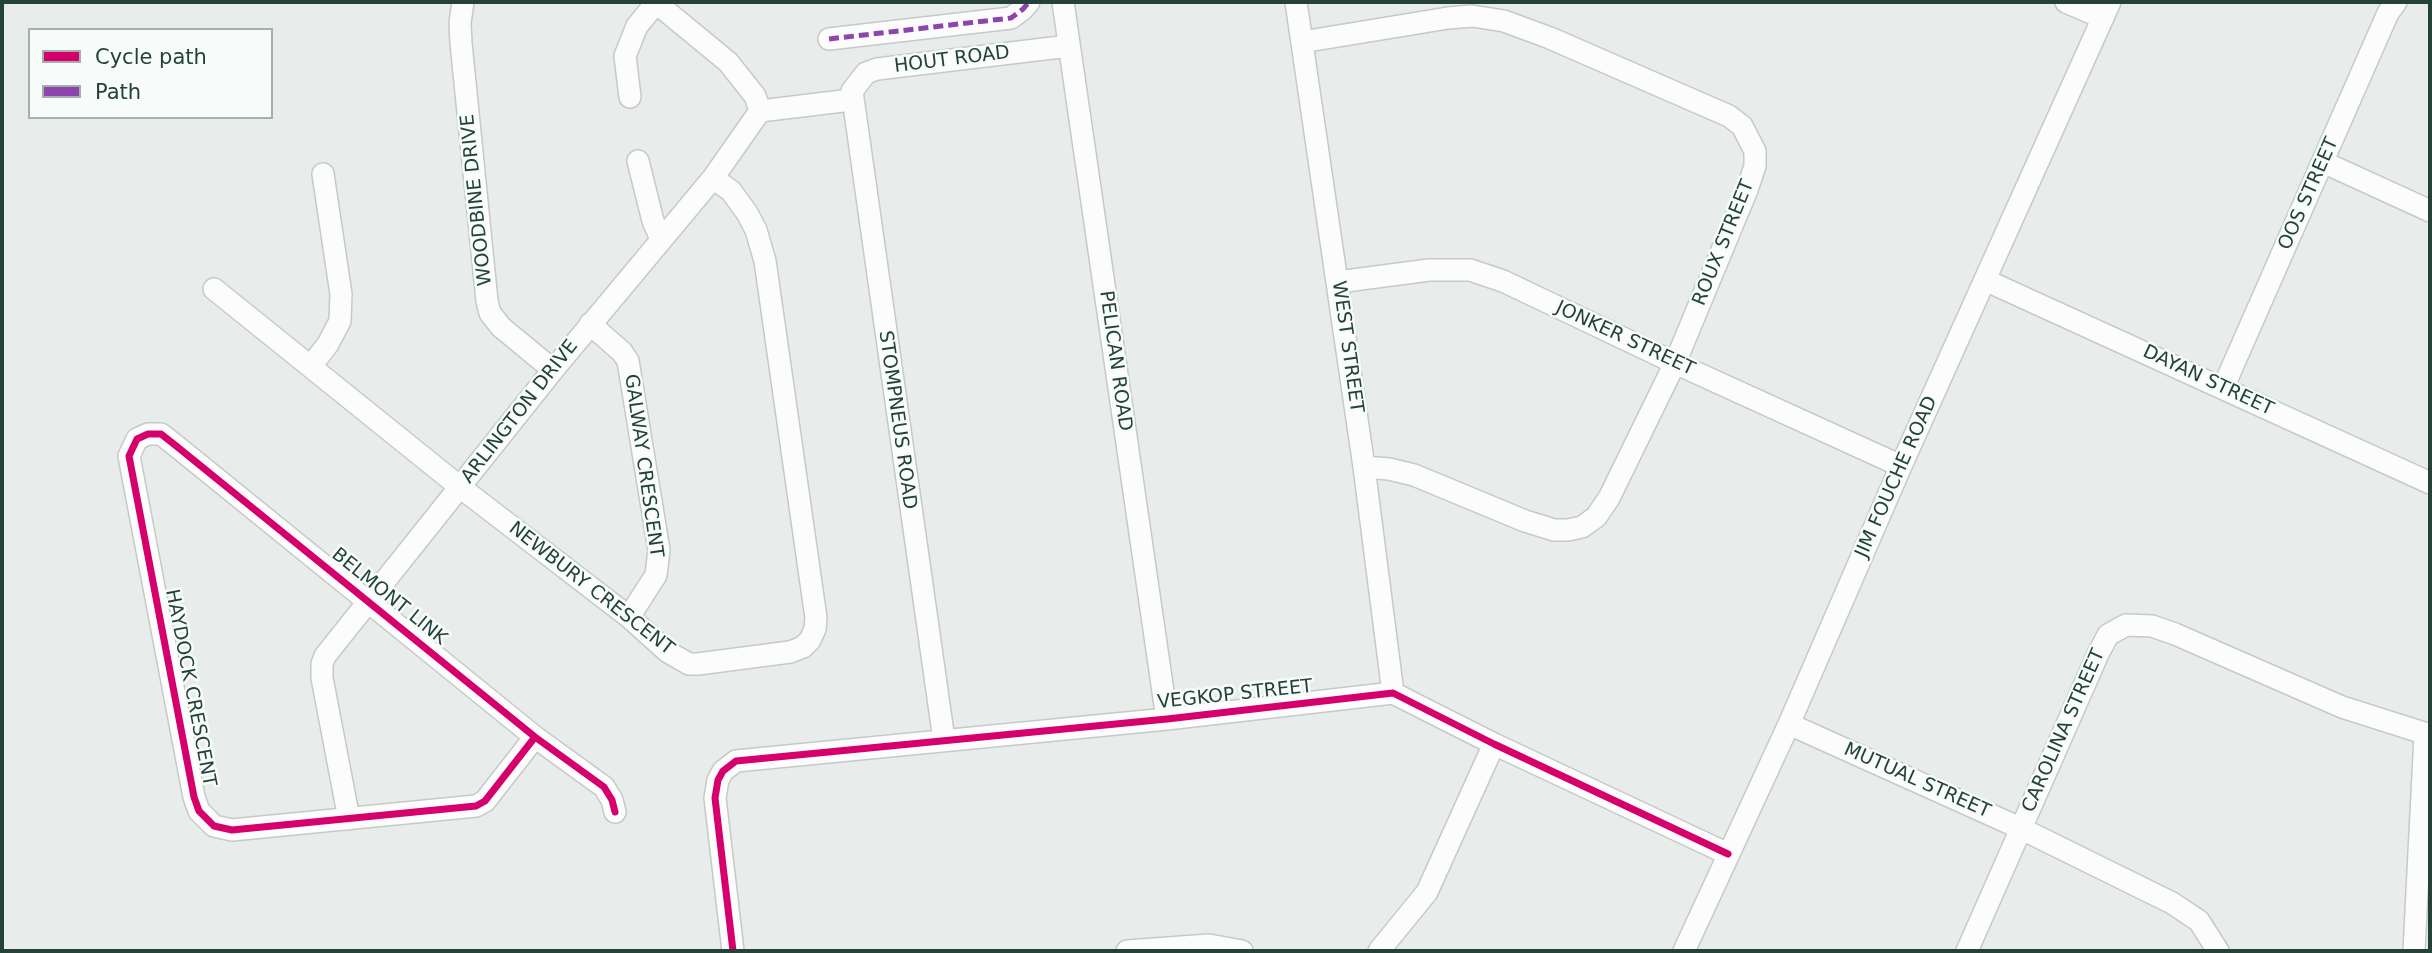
<!DOCTYPE html>
<style>
body{margin:0}
#map{position:relative;width:2432px;height:953px;overflow:hidden;background:#e8edeb;font-family:"DejaVu Sans",sans-serif}
canvas{display:block}
.frame{position:absolute;inset:0;border:4px solid #24423a;pointer-events:none}
.legend{position:absolute;left:28px;top:28px;width:245px;height:91px;box-sizing:border-box;background:#f7fbf9;border:2px solid #a3b1ad;margin:0;padding:9px 12px;list-style:none;font-size:21px;color:#24423a}
.legend li{display:flex;align-items:center;gap:14px;height:35px}
.legend b{width:35px;border:2px solid #a3b1ad}
</style>
<div id="map">
<canvas width="2432" height="953"></canvas>
<div class="frame"></div>
<ul class="legend">
<li><b style="height:9px;background:#d6006c"></b>Cycle path</li>
<li><b style="height:9px;background:#8e44ad"></b>Path</li>
</ul>
</div>
<script>
const ctx = document.querySelector('canvas').getContext('2d');
ctx.lineJoin = 'round';
const toPath = rows => new Path2D(rows.map(r => 'M' + r).join(''));
function trace(path, color, width, dash) { ctx.strokeStyle = color; ctx.lineWidth = width; ctx.lineCap = dash ? 'butt' : 'round'; ctx.setLineDash(dash || []); ctx.stroke(path); }
function drawText(font, color, halo, rows, align = 'center') {
  ctx.font = font + ' "DejaVu Sans",sans-serif'; ctx.lineWidth = 5; ctx.setLineDash([]); ctx.textBaseline = 'middle'; ctx.strokeStyle = halo; ctx.fillStyle = color; for (const [text, x, y, turn = 0] of rows) {
    ctx.save(); ctx.translate(x, y); ctx.rotate((+turn || 0) * Math.PI / 180); ctx.textAlign = isNaN(turn) ? turn : align; if (halo) ctx.strokeText(text, 0, 0); ctx.fillText(text, 0, 0); ctx.restore();
  }
}
const street = toPath([
 [463,2,460,23,461,43,487,301,490,313,501,327,553,370],
 [655,2,728,62,755,96,760,111],
 [1063,2,1167,719],
 [1296,2,1364,467,1393,693],
 [2066,2,2103,18],
 [829,39,1011,18,1023,9,1029,2],
 [1302,42,1448,18,1472,16,1504,21,1550,38,1729,116,1742,126,1755,151,1755,166,1747,190,1675,363,1609,498,1596,517,1582,527,1568,530,1554,530,1525,521,1414,475,1389,469,1364,467],
 [630,97,625,56,637,26,656,3],
 [638,161,653,221,661,239],
 [2323,162,2430,211],
 [1985,280,2430,483],
 [1338,282,1429,270,1470,270,1503,281,1675,363,1901,466],
 [214,289,460,487,629,617,668,652,689,664,698,664,790,652,803,647,810,640,815,629,816,618,765,261,756,230,747,213,731,191,713,178],
 [590,324,622,352,628,361,659,550,656,575,629,617],
 [311,366,328,344,340,321,341,294,323,174],
 [2223,388,2388,13,2396,2],
 [1789,724,2020,828,2172,903,2199,921,2218,951],
 [535,737,485,801,476,806,232,830,214,826,199,811,194,797,129,456,137,439,148,434,161,434,175,445,535,737,604,787,612,800,615,812],
 [944,740,852,91,866,73,877,69,1069,46],
 [349,819,322,678,322,664,325,656,553,370,713,178,760,111,851,100],
 [733,951,715,798,718,780,723,771,736,761,1167,719,1393,693,1494,744,1728,854],
 [1127,951,1209,945,1242,951],
 [1379,951,1427,892,1494,744],
 [1684,951,1789,724,1901,466,2110,2],
 [1967,951,2098,654,2108,635,2126,625,2152,626,2175,634,2342,707,2430,735],
 [2414,951,2425,735]
]);
const quiet = toPath([
 [829,39,1011,18,1023,9,1029,2]
]);
const cycleway = toPath([
 [535,737,485,801,476,806,232,830,214,826,199,811,194,797,129,456,137,439,148,434,161,434,175,445,535,737,604,787,612,800,615,812],
 [733,951,715,798,718,780,723,771,736,761,1167,719,1393,693,1494,744,1728,854]
]);
const streetNames = [
 ["HOUT ROAD",952,60,-7],
 ["OOS STREET",2309,194,-66],
 ["WOODBINE DRIVE",477,200,-96],
 ["ROUX STREET",1724,243,-68],
 ["JONKER STREET",1625,339,25],
 ["WEST STREET",1347,347,82],
 ["PELICAN ROAD",1115,361,82],
 ["DAYAN STREET",2208,381,25],
 ["ARLINGTON DRIVE",520,412,-52],
 ["STOMPNEUS ROAD",897,420,82],
 ["GALWAY CRESCENT",643,466,82],
 ["JIM FOUCHE ROAD",1897,477,-66],
 ["NEWBURY CRESCENT",591,589,38],
 ["BELMONT LINK",389,597,39],
 ["HAYDOCK CRESCENT",190,688,79],
 ["VEGKOP STREET",1235,695,-6],
 ["CAROLINA STREET",2064,731,-66],
 ["MUTUAL STREET",1917,781,24]
];
trace(street, '#c5cac8', 24);
trace(street, '#fcfcfc', 21);
trace(quiet, '#8e44ad', 5, [10, 5]);
trace(cycleway, '#d6006c', 7);
drawText('19px', '#24423a', '#f7fbf9', streetNames);
</script>
